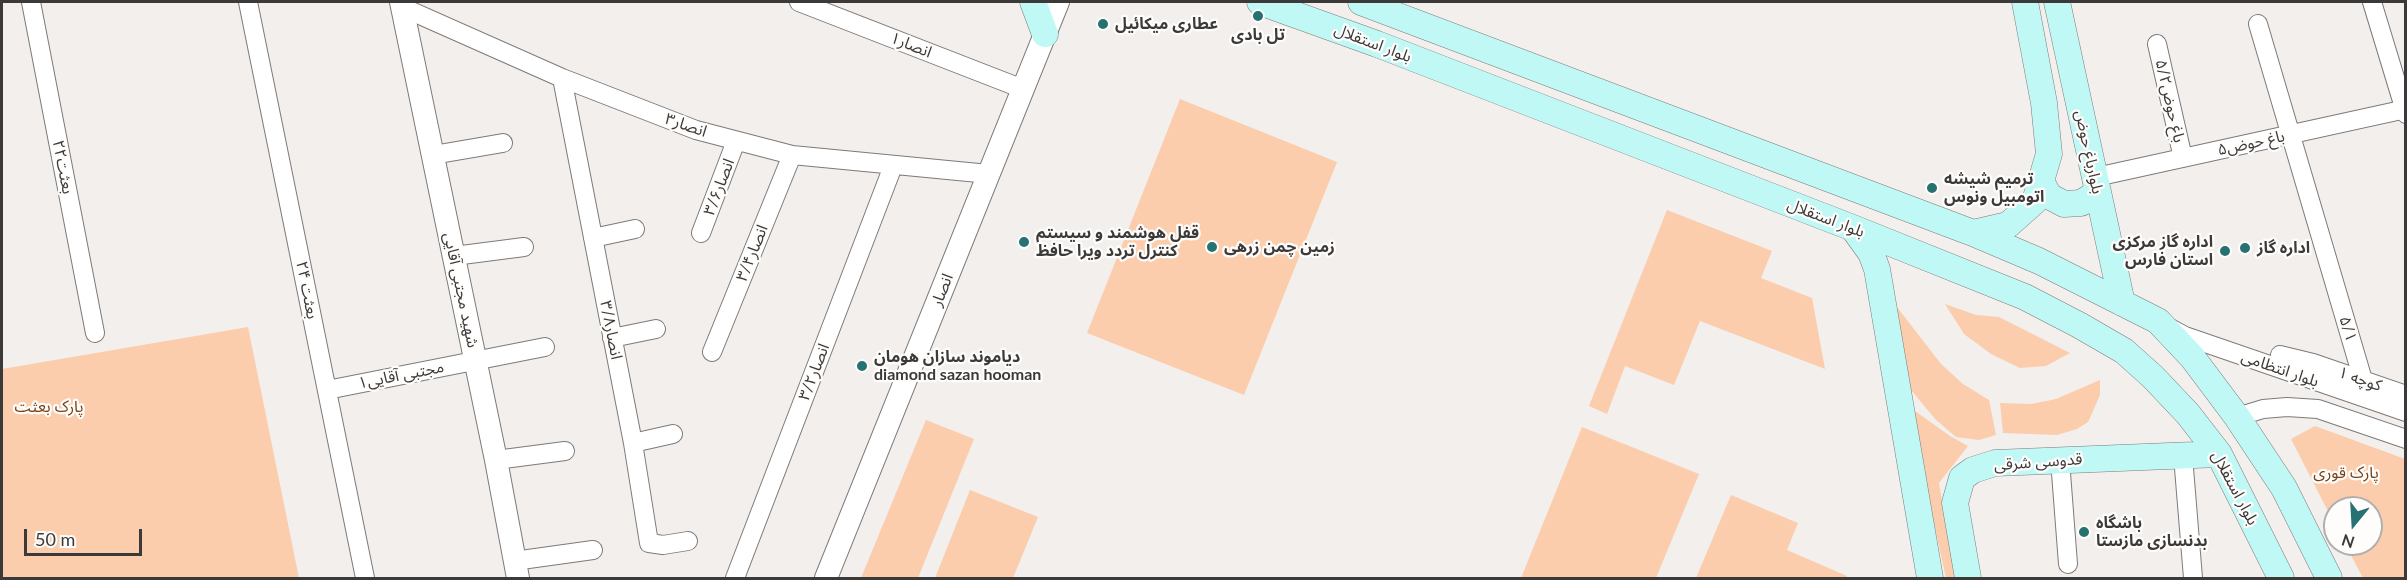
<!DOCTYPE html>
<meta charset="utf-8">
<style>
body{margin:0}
#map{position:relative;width:2407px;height:580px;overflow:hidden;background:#f2efed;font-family:Lato,sans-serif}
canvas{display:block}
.frame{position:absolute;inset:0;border:3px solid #3b3a39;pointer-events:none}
.north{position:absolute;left:2323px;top:496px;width:60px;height:60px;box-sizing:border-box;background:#fffdfb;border:2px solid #b1afad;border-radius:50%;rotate:198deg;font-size:16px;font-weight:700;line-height:24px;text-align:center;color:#3b3a39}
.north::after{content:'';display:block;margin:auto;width:21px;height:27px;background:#267171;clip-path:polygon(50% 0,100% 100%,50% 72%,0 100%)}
.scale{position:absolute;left:24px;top:529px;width:118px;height:27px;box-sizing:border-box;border:3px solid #3b3a39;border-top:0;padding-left:8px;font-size:18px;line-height:21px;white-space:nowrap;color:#3b3a39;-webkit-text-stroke:4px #fffdfb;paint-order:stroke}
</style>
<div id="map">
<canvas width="2407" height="580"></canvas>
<div class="frame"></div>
<div class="north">N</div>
<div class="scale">50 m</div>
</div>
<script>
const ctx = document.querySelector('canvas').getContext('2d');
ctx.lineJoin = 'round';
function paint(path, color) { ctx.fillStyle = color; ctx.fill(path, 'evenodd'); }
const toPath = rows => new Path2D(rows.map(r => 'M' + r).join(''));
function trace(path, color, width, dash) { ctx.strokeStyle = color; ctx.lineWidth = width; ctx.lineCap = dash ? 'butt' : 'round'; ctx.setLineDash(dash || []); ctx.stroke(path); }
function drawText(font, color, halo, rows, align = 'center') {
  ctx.font = font + ' Lato,"Noto Sans Arabic",sans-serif'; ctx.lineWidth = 4.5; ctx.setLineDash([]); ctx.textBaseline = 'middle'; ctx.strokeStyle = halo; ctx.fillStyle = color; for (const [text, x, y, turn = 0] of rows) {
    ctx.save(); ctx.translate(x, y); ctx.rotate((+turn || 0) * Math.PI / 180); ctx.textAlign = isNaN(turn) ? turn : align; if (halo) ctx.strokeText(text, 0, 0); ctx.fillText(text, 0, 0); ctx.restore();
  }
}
const green = toPath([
 [1180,99,1337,162,1244,395,1087,333],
 [1667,210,1772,251,1761,278,1812,298,1825,369,1700,321,1674,385,1625,366,1607,414,1589,406],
 [1890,298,1941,364,1963,384,1989,400,1996,435,1979,440,1956,437,1936,420,1911,390],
 [1945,304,1976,315,1999,317,2070,353,2046,366,2020,368,1991,354,1964,334],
 [248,327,299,578,2,578,2,369],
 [2100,380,2100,395,2093,411,2088,422,2077,429,2057,435,2003,433,2000,403,2031,404,2056,399],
 [1908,406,1950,436,1968,446,1939,483,1955,578,1946,578],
 [926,420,974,439,918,578,861,578],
 [2315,426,2405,459,2405,578,2363,578,2345,544,2371,544,2371,508,2335,508,2335,525,2291,439],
 [1582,427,1699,474,1656,578,1521,578],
 [970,490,1038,517,1013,578,935,578],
 [1731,495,1798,523,1787,550,1847,576,1846,578,1696,578]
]);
const minor = toPath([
 [31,2,95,333],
 [248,2,365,578],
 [799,2,1023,89],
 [2372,2,2406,114],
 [402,7,562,78,696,130,792,155,989,174],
 [2258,24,2363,380],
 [2157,44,2183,158],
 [562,78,633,443,649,543,663,545,688,541],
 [433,155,503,143],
 [2096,177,2406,109],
 [701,233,736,141],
 [593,238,635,229],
 [454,256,524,247],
 [2170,328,2185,336,2406,412],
 [612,338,656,329],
 [712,352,792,155],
 [2280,355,2313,363,2406,395],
 [327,390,545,347],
 [2237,417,2263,409,2287,407,2318,409,2406,439],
 [633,443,673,434],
 [2183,456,2193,578],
 [496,460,565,451],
 [2060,460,2068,564],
 [514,561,593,550],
 [735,578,893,166]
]);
const tertiary = toPath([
 [401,2,496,460,518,578],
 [826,578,1058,2]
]);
const secondary = toPath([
 [1033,2,1045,34],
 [1260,2,1377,44,1853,228,2025,297,2079,325,2124,351,2153,377,2188,414,2219,454,2281,578],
 [1361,2,1973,233,2039,261,2158,321,2192,357,2237,417,2284,488,2329,578],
 [2057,2,2122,303],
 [2041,181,2049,196,2064,204,2081,203,2097,193],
 [1853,228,1871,253,1877,269,1930,578],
 [1973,233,2008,225,2035,201,2049,154,2044,103,2025,2],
 [1968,578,1955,503,1962,478,1973,470,1995,463,2219,454]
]);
const markers = [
 [1258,16,6,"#267171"],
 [1103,24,6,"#267171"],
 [1932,188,6,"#267171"],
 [1024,242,6,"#267171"],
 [1212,247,6,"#267171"],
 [2245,248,6,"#267171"],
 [2225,251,6,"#267171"],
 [862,366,6,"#267171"],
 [2084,532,6,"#267171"]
];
const poiNames = [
 ["عطاری میکائیل",1115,24],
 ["تل بادی",1258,35,"center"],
 ["ترمیم شیشه",1944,179],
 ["اتومبیل ونوس",1944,197],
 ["قفل هوشمند و سیستم",1036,233],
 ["کنترل تردد ویرا حافظ",1036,251],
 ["اداره گاز مرکزی",2213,242,"right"],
 ["استان فارس",2213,260,"right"],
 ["زمین چمن زرهی",1224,247],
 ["اداره گاز",2257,248],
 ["دیاموند سازان هومان",874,357],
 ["diamond sazan hooman",874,375],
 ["باشگاه",2096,523],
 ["بدنسازی مازستا",2096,541]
];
const streetNames = [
 ["بلوار استقلال",1373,43,21],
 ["انصار۱",911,45,22],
 ["باغ حوض۵/۲",2170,101,77],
 ["انصار۳",686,125,19],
 ["باغ حوض۵",2251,143,-12],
 ["بلوارباغ حوض",2089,152,78],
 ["بعثت۲۲",63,167,79],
 ["انصار۳/۶",719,187,-69],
 ["بلوار استقلال",1826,218,21],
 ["انصار۳/۴",752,253,-68],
 ["بعثت ۲۴",307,290,79],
 ["شهید مجتبی آقایی",461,290,78],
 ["انصار",942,290,-68],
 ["۵/۱",2348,329,73],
 ["انصار۳/۸",611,330,79],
 ["بلوار انتظامی",2280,369,19],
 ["انصار۳/۲",814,372,-69],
 ["مجتبی آقایی۱",401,375,-11],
 ["کوچه ۱",2360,379,19],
 ["قدوسی شرقی",2038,462,-4],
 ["بلوار استقلال",2235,488,62]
];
const parkNames = [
 ["پارک بعثت",49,407],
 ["پارک قوری",2346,473]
];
paint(green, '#fbcdad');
trace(minor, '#7d7a78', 20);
trace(tertiary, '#7d7a78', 24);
trace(secondary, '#7d7a78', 27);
trace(minor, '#fff', 18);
trace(tertiary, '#fff', 22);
trace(secondary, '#c0f8f5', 26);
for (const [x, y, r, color] of markers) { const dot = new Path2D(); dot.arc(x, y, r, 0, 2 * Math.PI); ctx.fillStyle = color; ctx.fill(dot); trace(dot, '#fffdfb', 2); }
drawText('bold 16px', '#3b3a39', '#fffdfb', poiNames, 'left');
drawText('16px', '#3b3a39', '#fffdfb', streetNames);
drawText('16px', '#774114', '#fffdfb', parkNames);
</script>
